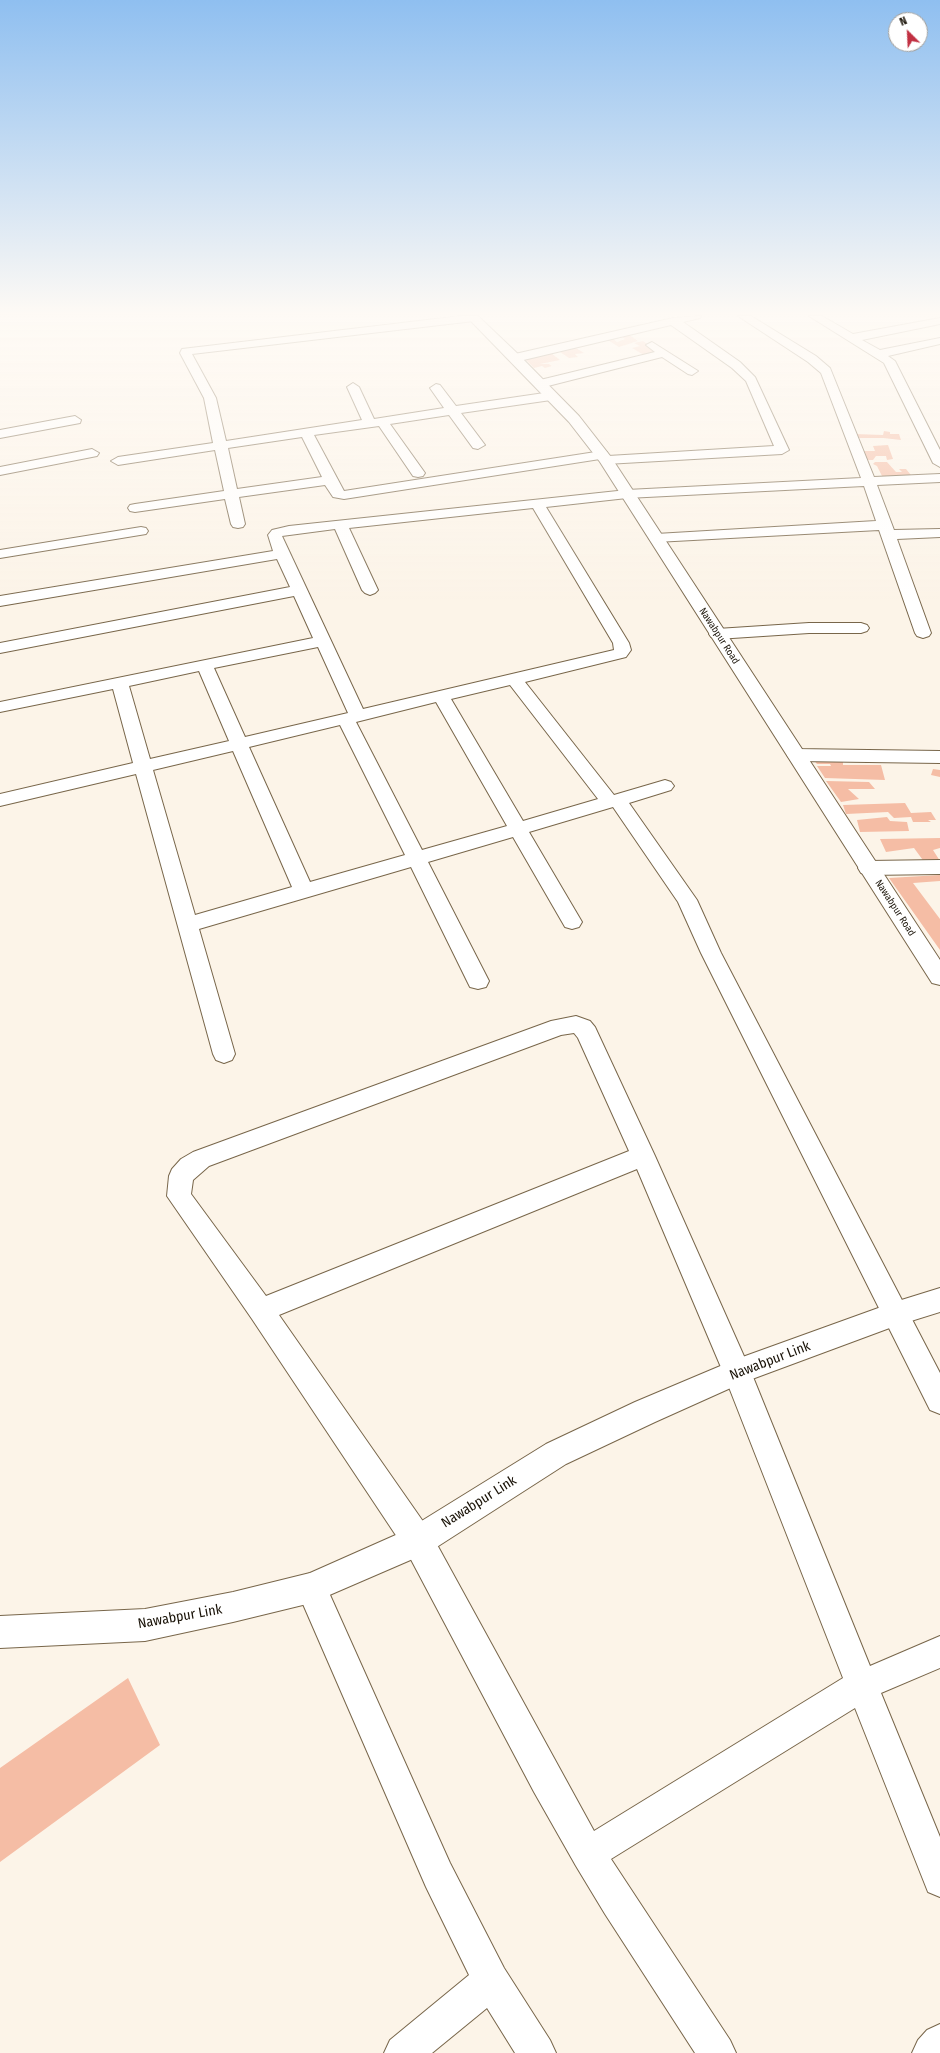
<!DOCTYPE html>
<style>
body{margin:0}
#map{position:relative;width:940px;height:2053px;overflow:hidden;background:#fcf4e8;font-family:"Fira Sans Condensed",sans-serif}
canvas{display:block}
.north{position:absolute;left:888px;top:12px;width:40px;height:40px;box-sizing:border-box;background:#fff;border:1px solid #a3a09c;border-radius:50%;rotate:336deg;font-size:11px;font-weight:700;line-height:16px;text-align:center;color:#191207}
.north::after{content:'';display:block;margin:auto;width:14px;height:18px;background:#c13042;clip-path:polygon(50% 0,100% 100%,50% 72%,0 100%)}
</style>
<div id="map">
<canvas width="940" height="2053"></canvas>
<div class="north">N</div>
</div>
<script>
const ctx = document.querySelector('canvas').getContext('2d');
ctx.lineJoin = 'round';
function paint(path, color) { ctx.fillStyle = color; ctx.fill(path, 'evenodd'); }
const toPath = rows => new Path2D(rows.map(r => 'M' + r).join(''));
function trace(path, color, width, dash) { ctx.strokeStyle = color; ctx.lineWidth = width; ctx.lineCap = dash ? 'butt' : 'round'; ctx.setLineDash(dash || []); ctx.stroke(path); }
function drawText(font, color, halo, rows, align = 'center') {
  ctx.font = font + ' "Fira Sans Condensed",sans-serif'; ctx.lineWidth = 3; ctx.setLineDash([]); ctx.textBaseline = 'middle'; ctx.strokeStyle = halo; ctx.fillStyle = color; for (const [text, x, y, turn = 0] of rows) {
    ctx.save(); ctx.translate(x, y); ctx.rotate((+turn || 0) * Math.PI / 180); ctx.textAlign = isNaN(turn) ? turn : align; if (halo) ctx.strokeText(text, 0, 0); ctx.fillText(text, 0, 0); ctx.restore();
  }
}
const building = toPath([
 [628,334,638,341,619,347,606,339,612,338,617,342,625,339,620,336],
 [643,341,659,352,644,355,632,348,640,346,634,343],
 [576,348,584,353,575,354,578,357,569,358,557,350],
 [551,353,560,360,540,364,549,364,552,366,545,368,542,366,534,368,525,359],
 [884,431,890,432,890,434,899,434,901,440,883,438,855,438,855,434,883,435],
 [888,445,893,459,887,460,886,456,876,456,873,460,866,460,863,451,875,451,873,446],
 [875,462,887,462,896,472,902,472,899,469,906,469,911,475,883,478,877,466,873,464],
 [812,758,827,758,831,762,843,761,843,765,881,765,885,780,825,778,817,766,831,766,830,764,817,764],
 [933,769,940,770,940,777,931,775],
 [826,781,869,782,875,789,848,789,859,799,841,802],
 [905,803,911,813,931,812,936,820,928,820,931,822,913,822,911,817,894,818,888,812,846,814,843,805],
 [887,817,890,821,907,822,909,831,860,832,857,820],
 [940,838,940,848,933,850,940,861,925,863,914,848,886,852,880,839],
 [940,875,940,881,913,883,940,919,940,950,889,878],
 [128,1678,160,1745,0,1862,0,1768]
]);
const street = toPath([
 [461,316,478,316,480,318,474,321,192,354,216,398,226,441,362,420,347,387,353,383,359,387,374,419,444,408,430,388,436,384,440,385,456,406,551,392,557,396,551,400,461,413,485,445,478,449,473,448,449,415,390,424,425,473,423,476,418,477,413,476,379,426,314,435,344,491,602,451,607,452,608,456,774,446,746,381,732,368,671,325,515,362,509,358,515,354,673,318,701,316,700,318,683,322,740,362,755,377,789,450,782,454,606,464,601,463,600,459,344,499,333,497,325,485,239,497,245,524,243,527,238,528,233,527,231,524,225,499,135,512,130,511,128,508,130,505,135,504,224,491,215,450,118,465,111,461,118,457,213,443,204,398,180,353,182,349,461,316],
 [302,437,322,477,237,489,228,448,302,437],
 [738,316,751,316,816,356,830,368,874,477,940,474,940,482,877,485,894,530,940,529,940,537,897,539,931,633,929,636,923,638,917,636,915,633,879,530,656,542,651,541,649,538,651,535,656,534,876,521,864,486,627,498,546,507,629,643,631,650,626,657,525,682,614,795,665,780,671,782,674,786,671,790,629,803,697,900,721,953,940,1373,940,1414,930,1410,701,953,678,902,613,807,529,832,582,922,579,927,572,929,565,927,513,837,428,862,489,981,486,987,478,989,470,987,467,981,411,867,199,929,235,1054,232,1060,224,1063,216,1060,213,1054,136,774,0,806,0,794,133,763,113,689,0,712,0,702,313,638,294,596,0,653,0,643,290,587,277,559,0,606,0,596,273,551,268,535,272,530,289,526,627,490,861,478,821,373,808,362,738,316],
 [533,508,613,643,614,650,363,709,282,536,335,529,362,590,365,593,370,595,375,593,378,590,349,528,533,508],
 [318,647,348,713,245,737,214,668,318,647],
 [199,671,229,741,150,759,129,686,199,671],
 [510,685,598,799,523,821,451,699,510,685],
 [436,702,507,826,422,850,356,722,436,702],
 [340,725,405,855,310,882,249,747,340,725],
 [233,751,292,887,195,915,153,770,233,751],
 [809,316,822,316,853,334,940,318,940,324,862,340,880,350,940,338,940,344,888,356,895,361,940,450,940,467,933,463,884,363,809,316],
 [652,342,698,371,692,375,688,374,662,357,540,388,534,384,536,381,655,352,646,345,652,342],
 [75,416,81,420,80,423,0,438,0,430,75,416],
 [92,449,99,453,97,456,0,475,0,467,92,449],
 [141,527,146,528,148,531,146,534,0,558,0,550,141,527],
 [809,623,861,623,867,625,869,628,867,631,861,633,809,633,717,639,711,637,709,634,711,631,717,629,809,623],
 [796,749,940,751,940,763,796,761,790,759,787,755,790,751,796,749],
 [940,860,940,874,868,875,861,873,858,868,861,863,868,861,940,860],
 [576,1016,590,1021,595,1027,655,1156,751,1372,870,1666,940,1636,940,1668,881,1693,940,1837,940,1897,928,1892,855,1708,611,1859,730,2040,736,2053,695,2053,605,1914,576,1866,534,1792,407,1552,252,1319,167,1196,169,1176,172,1169,181,1159,193,1152,551,1021,576,1016],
 [574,1033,578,1038,629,1151,266,1296,191,1194,193,1180,209,1166,561,1035,574,1033],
 [637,1169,723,1372,843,1678,594,1831,429,1530,279,1315,637,1169],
 [311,1573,322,1577,450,1863,504,1968,550,2040,556,2053,515,2053,487,2008,432,2053,384,2053,390,2040,469,1975,426,1887,296,1588,300,1577,311,1573],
 [940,2024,940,2053,912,2053,918,2040,927,2030,940,2024]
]);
const secondary = toPath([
 [466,316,478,316,519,355,579,416,611,457,940,960,940,985,932,983,600,462,569,422,466,316],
 [940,1288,940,1312,895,1326,744,1382,655,1422,566,1464,429,1552,311,1603,233,1622,145,1641,0,1648,0,1616,145,1609,233,1592,310,1573,407,1530,546,1444,635,1402,737,1359,895,1302,940,1288]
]);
const farStreetnames = [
 ["Nawabpur Road",719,636,57],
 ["Nawabpur Road",895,908,57]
];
const nearStreetnames = [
 ["Nawabpur Link",770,1361,-21],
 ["Nawabpur Link",479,1502,-32],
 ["Nawabpur Link",180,1617,-10]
];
paint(building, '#f5bda5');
trace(street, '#78664a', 2);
trace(secondary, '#78664a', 2);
paint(street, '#fff');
paint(secondary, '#fff');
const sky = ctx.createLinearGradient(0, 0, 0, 604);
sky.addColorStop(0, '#8fbff0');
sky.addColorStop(0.52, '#fefaf5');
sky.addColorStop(1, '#fefaf500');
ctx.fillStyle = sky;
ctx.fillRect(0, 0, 940, 604);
drawText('10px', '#191207', '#fff', farStreetnames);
drawText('14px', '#191207', '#fff', nearStreetnames);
</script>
